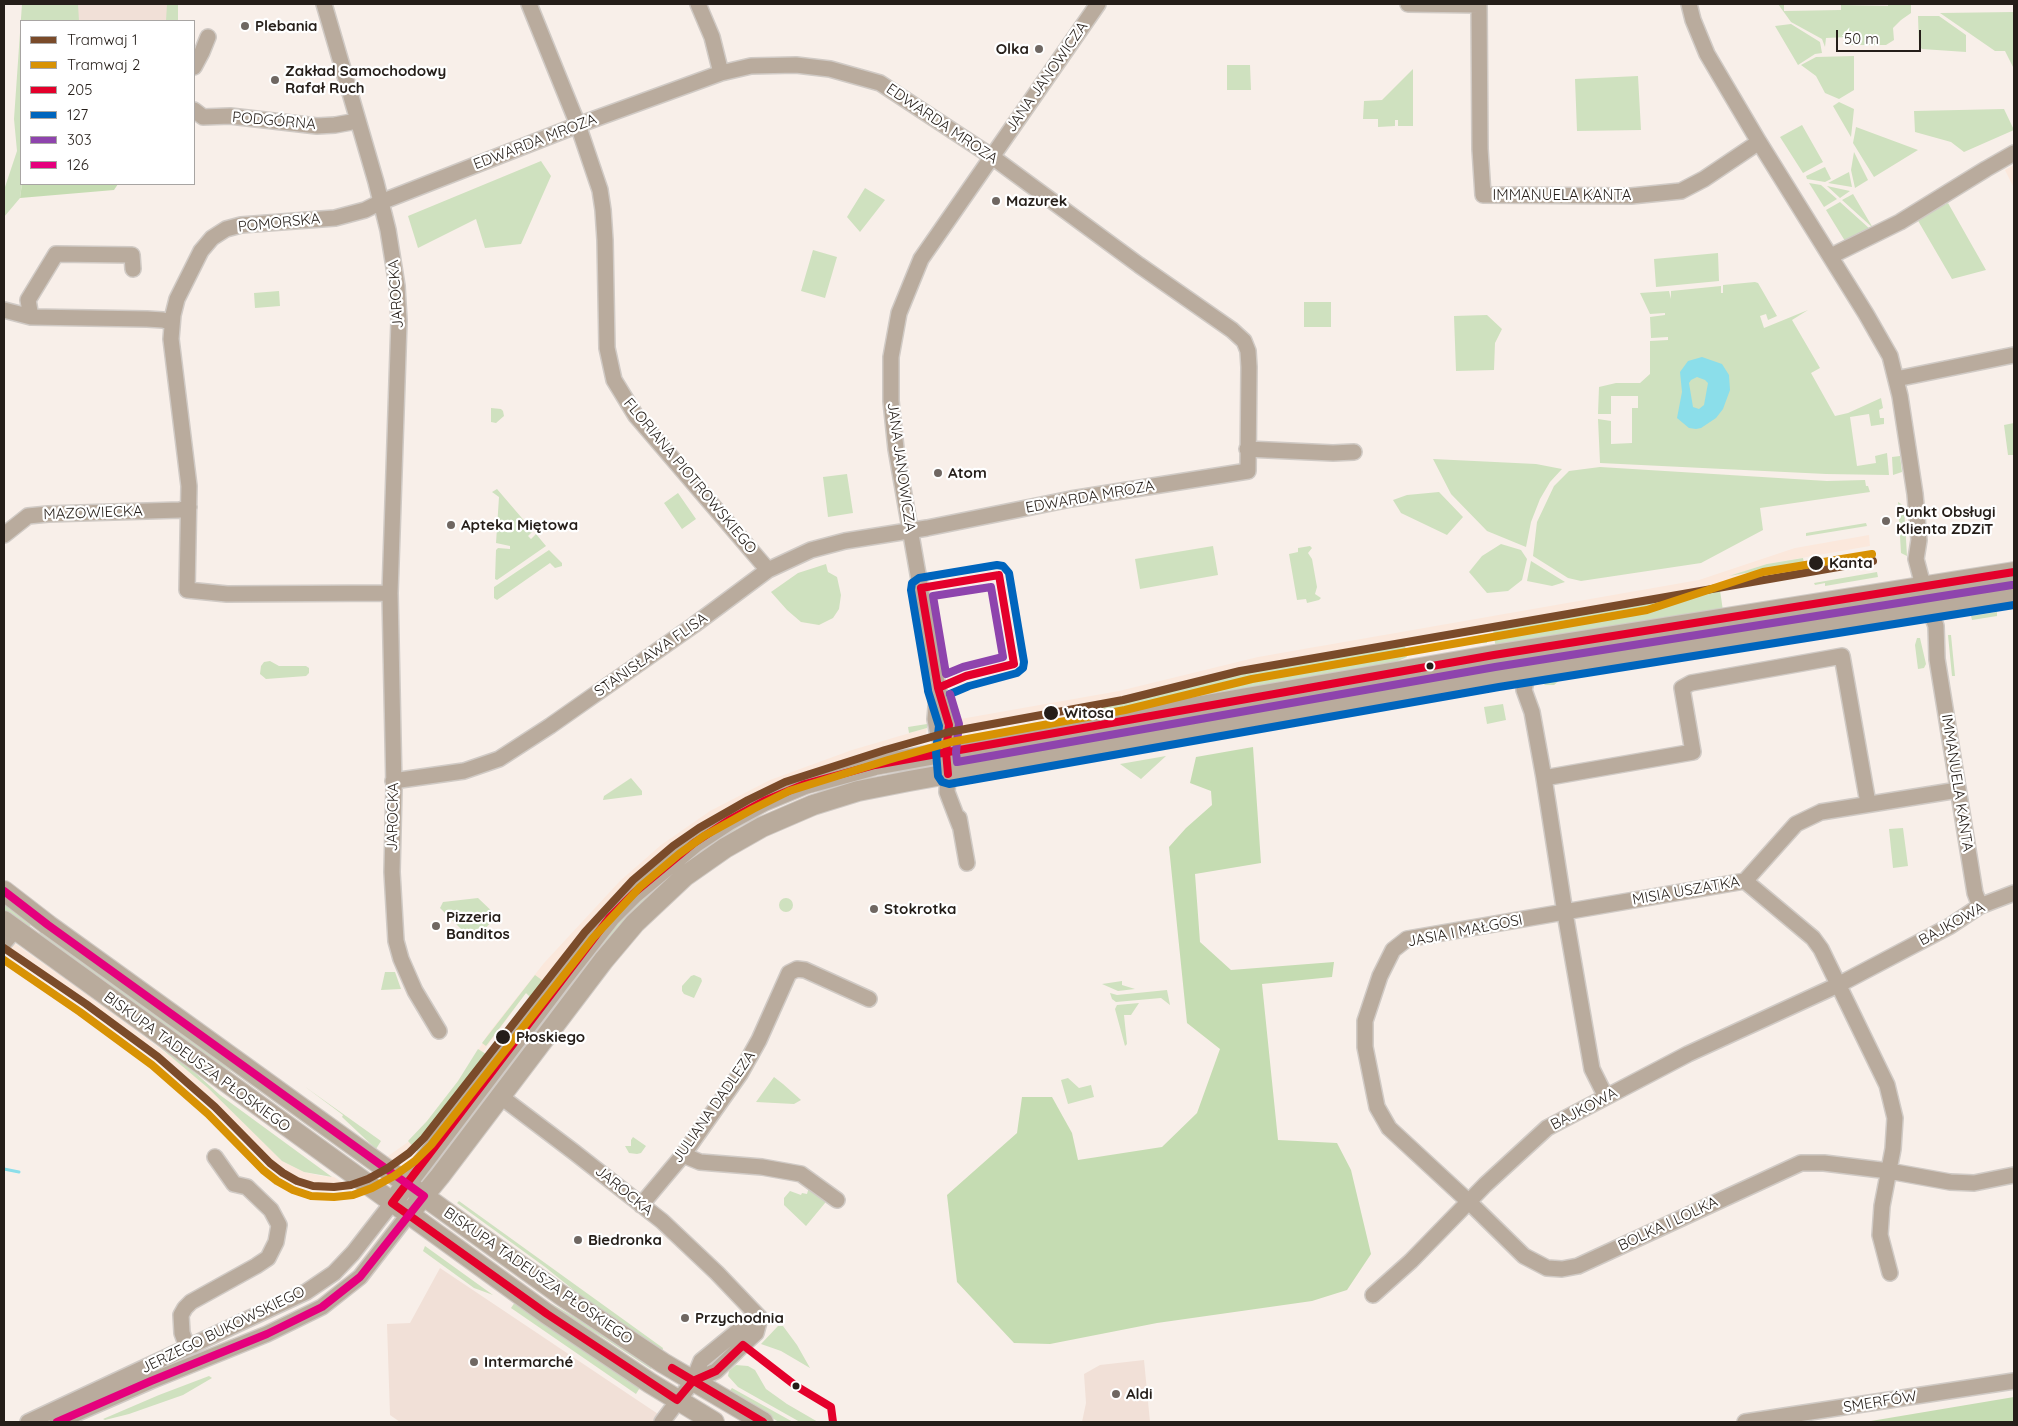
<!DOCTYPE html>
<meta charset="utf-8">
<style>
body{margin:0}
#map{position:relative;width:2018px;height:1426px;overflow:hidden;background:#f8efe9;font-family:Quicksand,sans-serif}
canvas{display:block}
.frame{position:absolute;inset:0;border:5px solid #251e19;pointer-events:none}
.legend{position:absolute;left:20px;top:20px;width:175px;height:165px;box-sizing:border-box;background:#fff;border:1px solid #a8a5a3;margin:0;padding:6px 9px;list-style:none;font-size:15px;color:#251e19}
.legend li{display:flex;align-items:center;gap:10px;height:25px}
.legend b{width:25px;border:1px solid #a8a5a3}
.scale{position:absolute;left:1836px;top:30px;width:85px;height:22px;box-sizing:border-box;border:2px solid #251e19;border-top:0;padding-left:6px;font-size:15px;line-height:18px;white-space:nowrap;color:#251e19;-webkit-text-stroke:4px #fff;paint-order:stroke}
</style>
<div id="map">
<canvas width="2018" height="1426"></canvas>
<div class="frame"></div>
<ul class="legend">
<li><b style="height:6px;background:#7a4b2a"></b>Tramwaj 1</li>
<li><b style="height:6px;background:#d89204"></b>Tramwaj 2</li>
<li><b style="height:6px;background:#e4002b"></b>205</li>
<li><b style="height:6px;background:#0065bd"></b>127</li>
<li><b style="height:6px;background:#8e44ad"></b>303</li>
<li><b style="height:6px;background:#e5007d"></b>126</li>
</ul>
<div class="scale">50 m</div>
</div>
<script>
const ctx = document.querySelector('canvas').getContext('2d');
ctx.lineJoin = 'round';
function paint(path, color) { ctx.fillStyle = color; ctx.fill(path, 'evenodd'); }
const toPath = rows => new Path2D(rows.map(r => 'M' + r).join(''));
function trace(path, color, width, dash) { ctx.strokeStyle = color; ctx.lineWidth = width; ctx.lineCap = dash ? 'butt' : 'round'; ctx.setLineDash(dash || []); ctx.stroke(path); }
function drawText(font, color, halo, rows, align = 'center') {
  ctx.font = font + ' Quicksand,sans-serif'; ctx.lineWidth = 4.5; ctx.setLineDash([]); ctx.textBaseline = 'middle'; ctx.strokeStyle = halo; ctx.fillStyle = color; for (const [text, x, y, turn = 0] of rows) {
    ctx.save(); ctx.translate(x, y); ctx.rotate((+turn || 0) * Math.PI / 180); ctx.textAlign = isNaN(turn) ? turn : align; if (halo) ctx.strokeText(text, 0, 0); ctx.fillText(text, 0, 0); ctx.restore();
  }
}
const commercial = toPath([
 [77,4,173,4,172,21,77,21],
 [440,1268,670,1422,400,1422,390,1415,387,1324,410,1323],
 [1144,1360,1150,1422,1082,1422,1086,1403,1084,1374,1100,1365]
]);
const built = toPath([
 [2014,165,2014,188,2005,170],
 [1869,535,1870,546,1767,564,1734,575,1871,552,1874,563,1257,671,1124,703,993,726,962,732,955,720,1119,691,1258,657,1699,580,1795,548],
 [927,728,924,741,779,788,534,999,422,1144,396,1165,384,1159,408,1142,427,1121,464,1074,488,1034,544,963,620,881,661,845,710,811,770,780,852,750],
 [526,993,530,997,486,1054,483,1052],
 [14,943,94,999,175,1060,208,1088,282,1161,304,1172,321,1176,334,1177,349,1187,331,1191,314,1189,293,1183,274,1171,207,1104,157,1061,105,1021,4,951]
]);
const green = toPath([
 [22,4,78,4,79,21,21,21,22,184,20,198,4,217,4,190,17,151,14,119],
 [167,4,178,4,178,21,166,21],
 [1778,4,1784,4,1784,11,1841,10,1841,5,1888,6,1888,4,1911,4,1911,13,1901,20,1893,28,1894,40,1886,45,1849,45,1849,37,1826,38,1825,47,1822,39,1791,22],
 [2014,12,2014,69,2005,51,1995,51,1940,13],
 [1918,16,1939,16,1966,35,1966,52,1922,49,1919,46],
 [1791,24,1820,42,1822,53,1815,54,1798,65,1775,26],
 [1854,56,1854,90,1839,99,1825,93,1816,76,1801,65,1816,57],
 [1227,65,1250,65,1251,90,1227,90],
 [1413,69,1413,126,1398,126,1398,120,1395,120,1395,126,1378,127,1378,119,1363,119,1364,101,1382,100],
 [1638,76,1641,130,1577,131,1575,79],
 [1839,102,1854,109,1851,137,1833,106],
 [2004,109,2014,130,1964,152,1951,142,1915,132,1914,111],
 [1802,125,1823,162,1803,173,1780,137],
 [1856,127,1918,150,1874,177,1853,143],
 [1854,152,1868,180,1855,188,1851,170],
 [541,161,551,176,521,244,485,248,476,219,418,248,408,216],
 [1825,167,1831,179,1825,182,1807,179,1806,176],
 [1849,172,1852,187,1828,183],
 [1809,183,1821,185,1837,199,1824,207],
 [1827,186,1850,191,1840,198],
 [865,188,885,200,860,232,847,217],
 [1853,194,1873,228,1842,200],
 [1840,202,1870,229,1845,241,1826,210],
 [1948,203,1986,270,1952,279,1917,219],
 [813,250,837,257,825,298,801,291],
 [1718,253,1719,281,1656,287,1654,259],
 [1755,282,1758,283,1777,316,1768,320,1766,314,1760,316,1764,328,1808,310,1792,320,1820,368,1811,373,1835,416,1848,413,1881,398,1883,408,1879,410,1880,418,1884,418,1884,424,1871,426,1869,414,1850,417,1857,466,1876,463,1875,456,1887,453,1889,475,1826,474,1600,463,1598,419,1611,421,1611,444,1632,443,1632,408,1638,408,1638,396,1611,396,1611,414,1598,414,1599,387,1616,383,1640,383,1650,374,1650,341,1668,340,1668,337,1651,338,1650,317,1665,315,1665,313,1650,314,1640,293,1669,291,1671,299,1671,291,1721,286,1721,293,1723,293,1723,285],
 [279,291,280,306,255,308,254,293],
 [1304,302,1331,302,1331,327,1304,327],
 [1487,315,1502,329,1495,343,1494,370,1456,371,1454,316],
 [491,408,501,409,503,411,504,416,496,423,491,422],
 [2014,423,2014,455,2008,455,2004,425],
 [1900,456,1902,472,1893,475,1892,457],
 [1433,459,1536,464,1562,469,1550,482,1540,499,1531,522,1526,547,1487,531,1451,494],
 [1600,467,1827,481,1865,480,1866,486,1868,486,1870,492,1760,508,1763,530,1701,563,1581,581,1568,578,1533,556,1537,522,1554,486,1569,471],
 [847,474,853,513,828,517,823,477],
 [497,489,533,531,528,536,531,539,536,534,546,546,497,580,495,579,496,550,498,548,510,549,510,546,496,543,499,497,492,492],
 [1439,492,1463,517,1447,535,1401,513,1393,500,1407,495],
 [678,493,696,519,682,529,664,503],
 [1898,502,1904,506,1907,556,1901,553],
 [1866,523,1867,526,1806,536,1806,533],
 [1501,544,1521,550,1527,559,1522,580,1508,591,1487,593,1469,572,1482,556],
 [1213,546,1218,575,1140,589,1135,559],
 [1310,546,1312,548,1308,553,1312,559,1317,587,1315,594,1321,598,1319,600,1307,603,1306,599,1297,600,1289,554,1298,552,1298,548],
 [549,550,562,563,562,566,555,568,550,563,497,600,494,598,494,587],
 [1803,558,1804,563,1729,576,1767,564],
 [1531,561,1565,582,1552,586,1527,581],
 [826,564,828,572,837,577,841,595,839,609,833,618,819,625,801,622,787,610,771,592,798,573],
 [1877,572,1878,577,1825,586,1825,583,1815,585,1814,583],
 [1720,590,1723,611,1496,649,1493,630],
 [1997,612,1997,616,1972,620,1971,616],
 [1482,635,1487,639,1487,643,1455,644,1455,641],
 [1948,635,1951,635,1955,676,1952,676],
 [1917,638,1920,638,1926,664,1924,668,1918,669,1915,645],
 [1405,645,1407,657,1391,664,1097,718,1068,719,1067,713,1124,703,1230,676],
 [270,661,279,666,306,666,309,668,309,673,306,676,266,679,260,674,261,666,264,662],
 [1490,663,1492,670,1164,728,1163,725,1197,716],
 [1601,673,1560,680,1554,685,1544,685,1550,678,1566,674],
 [1503,704,1506,720,1487,724,1484,707],
 [927,724,927,728,909,733,908,727],
 [1166,756,1141,779,1120,764],
 [631,778,642,791,642,795,603,800,604,796],
 [752,816,754,818,740,826,718,843,531,1041,556,999,619,917,683,860],
 [1903,828,1908,866,1893,868,1889,829],
 [478,898,497,916,475,939,471,939,440,908,443,902],
 '779 905a7 7 0 1 1 14 0a7 7 0 1 1-14 0Z',
 [4,901,32,923,27,930,4,913],
 [42,930,370,1167,367,1168,233,1072,205,1056,35,937],
 [385,972,395,972,401,989,381,990],
 [535,975,546,983,418,1152,408,1141,427,1121,458,1081,478,1049,486,1054,530,997,526,993,486,1046,482,1043],
 [694,975,701,978,702,981,694,998,684,994,682,991,682,986,691,976],
 [1122,981,1122,985,1135,989,1118,991,1102,984],
 [1167,990,1170,1005,1161,998,1116,1002,1112,999,1110,993,1117,995],
 [1139,1003,1131,1015,1124,1015,1127,1044,1125,1046,1115,1009,1117,1005],
 [150,1039,173,1053,220,1095,332,1177,304,1172,282,1161,208,1088],
 [774,1077,783,1084,801,1100,794,1104,756,1102],
 [1068,1078,1079,1088,1091,1085,1094,1097,1068,1104,1061,1080],
 [304,1086,381,1141,376,1149,342,1117,343,1115],
 [633,1137,646,1146,641,1153,637,1154,629,1153,625,1146,631,1146,631,1140],
 [809,1187,825,1199,825,1203,806,1226,784,1205,784,1198,790,1191,801,1195,802,1193,807,1194],
 [459,1201,663,1348,662,1353,616,1324,545,1267,457,1203],
 [425,1246,493,1295,474,1288,423,1251],
 [540,1297,609,1337,653,1366,651,1369,607,1340,543,1303],
 [515,1302,641,1386,636,1394,511,1308],
 [778,1326,783,1326,797,1345,810,1368,781,1351,761,1344],
 [736,1365,748,1366,755,1370,766,1389,787,1404,818,1422,800,1422,738,1387,728,1376,729,1371],
 [209,1376,212,1378,183,1395,129,1414,105,1420,103,1419,159,1395],
 [732,1388,793,1422,779,1422,728,1393]
]);
const forest = toPath([
 [22,184,118,184,114,190,20,198],
 [1253,747,1261,863,1195,874,1200,942,1231,970,1334,962,1332,977,1262,984,1278,1140,1337,1143,1351,1170,1371,1254,1347,1290,1312,1301,1157,1323,1050,1344,1014,1343,957,1282,947,1195,1017,1133,1022,1097,1052,1097,1072,1133,1078,1160,1162,1147,1197,1113,1220,1049,1187,1023,1169,847,1186,828,1212,805,1211,791,1190,783,1196,757],
 [2014,1397,2014,1422,1865,1422]
]);
const water = toPath([
 [1702,357,1722,364,1729,375,1730,390,1723,409,1716,418,1701,428,1696,429,1689,428,1677,418,1682,392,1680,372,1688,361],
 [1697,377,1705,380,1708,383,1704,405,1699,409,1693,407,1689,383,1691,380]
]);
const stream = toPath([
 [4,1169,19,1172]
]);
const minor = toPath([
 [324,4,376,182,388,230,397,286,399,321,390,593,394,788,392,872,396,941,401,959,415,991,439,1031],
 [529,4,578,125,600,190,603,210,605,240,607,348,614,380,636,416,768,570],
 [698,4,712,37,721,73],
 [1408,4,1479,5],
 [1479,4,1480,149,1483,195,1631,196,1681,191,1704,179,1759,142],
 [1689,4,1693,20,1707,54,1759,142,1866,314,1890,356,1900,396,1915,494,1919,540,1916,559,1929,608,1936,626,1937,659,1975,893,1980,906],
 [194,67,202,52,208,37],
 [194,110,203,117,230,116,317,126,335,125,357,121],
 [1831,256,1900,222,1986,169,2014,153],
 [4,310,31,317,147,319,163,320,172,323],
 [31,317,28,300,56,254,132,255,133,269],
 [1896,379,2014,355],
 [1247,449,1333,453,1354,452],
 [4,535,28,516,48,514,180,510,189,507],
 [390,593,227,594,187,590,189,486,171,339,173,315,177,299,201,251,212,238,226,229,241,225,335,218,365,210,381,202,578,125,721,73,751,66,796,65,830,69,880,83,991,156,1139,265,1232,330,1244,341,1248,351,1249,367,1248,471,1071,499,927,528,845,541,811,550,768,570,694,625,550,726,499,759,464,771,393,781],
 [1528,672,1524,690,1532,712,1544,778,1565,913,1592,1069,1606,1097],
 [937,696,935,719,938,735,946,752],
 [1544,778,1693,752,1682,688,1691,683,1842,656,1868,803],
 [1958,790,1821,812,1796,824,1745,881,1407,939,1393,950,1380,976,1365,1021,1365,1047,1377,1107,1389,1128,1468,1201,1524,1256,1547,1268,1562,1269,1578,1266,1801,1163,1824,1163,1889,1171,1950,1182,1974,1183,2014,1175],
 [959,818,967,863],
 [960,826,947,792,948,774,946,752,949,725,938,688,896,449,891,401,891,357,899,313,921,259,1098,4],
 [1745,881,1813,938,1821,949,1887,1085,1895,1118,1893,1149,1882,1206,1880,1235,1890,1273],
 [4,943,15,930],
 [500,1096,574,1152,662,1221,717,1273,760,1318],
 [683,1155,700,1162,762,1167,801,1174,837,1200],
 [641,1205,683,1155,740,1074,759,1040,789,973,797,969,805,970,869,999],
 [1373,1295,1411,1261,1485,1185,1547,1128,1688,1054,1838,985,1950,926,1980,906,2014,893],
 [194,1345,185,1341,182,1333,181,1315,185,1308,191,1302,256,1266,268,1258,276,1242,279,1225,271,1210,247,1187,234,1184,215,1157],
 [693,1381,716,1371,743,1345,756,1333,760,1318],
 [28,1422,306,1292,334,1273,353,1253,392,1203],
 [57,1422,151,1381,267,1334,322,1307,360,1277,408,1215],
 [662,1422,693,1381,701,1361,745,1325,760,1318],
 [1745,1422,2014,1381]
]);
const major = toPath([
 [4,891,48,925,561,1295,663,1363,763,1422],
 [4,921,547,1314,650,1383,714,1422],
 [392,1203,560,981,610,917,634,893,694,843,729,820,764,801,805,784,875,765,1201,706,1494,655,2014,572],
 [408,1215,440,1176,603,961,635,923,685,876,725,848,762,827,813,805,858,791,909,781,1363,700,1884,614,2014,595]
]);
const bus1 = toPath([
 [999,575,1014,664,966,676,938,688,921,588,999,575],
 [938,688,949,725,946,752,948,774],
 [672,1368,763,1422],
 [833,1422,831,1407,796,1386,743,1345,716,1371,693,1381,677,1400,547,1314,392,1203,610,917,634,893,694,843,729,820,764,801,805,784,875,765,1494,655,2014,572]
]);
const bus2 = toPath([
 [928,690,911,590,912,583,919,578,997,565,1003,566,1009,573,1024,662,1023,668,1017,673,969,686,950,694],
 [928,691,939,726,936,752,938,776,942,782,949,784,1499,687,2014,605]
]);
const bus3 = toPath([
 [991,587,1003,657,963,667,946,674,933,596,991,587],
 [950,694,959,724,956,752,957,762,1495,667,2012,585]
]);
const bus4 = toPath([
 [4,891,48,925,424,1196,360,1277,322,1307,267,1334,151,1381,57,1422]
]);
const tram1 = toPath([
 [4,948,86,1004,158,1057,215,1107,270,1163,283,1173,297,1181,313,1186,334,1187,351,1185,368,1179,388,1168,409,1153,424,1138,585,932,633,880,673,846,699,828,748,800,785,782,885,750,949,732,1123,700,1240,671,1873,561]
]);
const tram2 = toPath([
 [4,960,80,1012,152,1065,208,1114,263,1170,277,1181,293,1190,311,1196,334,1197,353,1195,372,1188,394,1176,415,1161,431,1145,593,938,640,887,679,854,704,836,753,809,789,791,888,760,951,742,1125,710,1252,679,1647,610,1763,572,1872,554]
]);
const markers = [
 [245,26,5,"#6f6762"],
 [1039,49,5,"#6f6762"],
 [275,80,5,"#6f6762"],
 [996,201,5,"#6f6762"],
 [938,473,5,"#6f6762"],
 [1886,521,5,"#6f6762"],
 [451,525,5,"#6f6762"],
 [1816,563,8,"#251e19"],
 [1430,666,4.5,"#251e19"],
 [1051,713,8,"#251e19"],
 [874,909,5,"#6f6762"],
 [436,926,5,"#6f6762"],
 [503,1037,8,"#251e19"],
 [578,1240,5,"#6f6762"],
 [685,1318,5,"#6f6762"],
 [474,1362,5,"#6f6762"],
 [796,1386,4.5,"#251e19"],
 [1116,1394,5,"#6f6762"]
];
const poiNames = [
 ["Plebania",255,26],
 ["Olka",1029,49,"right"],
 ["Zakład Samochodowy",285,71],
 ["Rafał Ruch",285,88],
 ["Mazurek",1006,201],
 ["Atom",948,473],
 ["Punkt Obsługi",1896,512],
 ["Klienta ZDZiT",1896,529],
 ["Apteka Miętowa",461,525],
 ["Stokrotka",884,909],
 ["Pizzeria",446,917],
 ["Banditos",446,934],
 ["Biedronka",588,1240],
 ["Przychodnia",695,1318],
 ["Intermarché",484,1362],
 ["Aldi",1126,1394]
];
const streetNames = [
 ["JANA JANOWICZA",1047,77,-55],
 ["PODGÓRNA",274,121,5],
 ["EDWARDA MROZA",942,124,34],
 ["EDWARDA MROZA",535,142,-21],
 ["IMMANUELA KANTA",1562,195],
 ["POMORSKA",279,223,-6],
 ["JAROCKA",396,294,-94],
 ["JANA JANOWICZA",901,467,82],
 ["FLORIANA PIOTROWSKIEGO",690,476,50],
 ["EDWARDA MROZA",1090,497,-10],
 ["MAZOWIECKA",93,513,-2],
 ["STANISŁAWA FLISA",651,655,-35],
 ["IMMANUELA KANTA",1957,783,81],
 ["JAROCKA",393,817,-89],
 ["MISIA USZATKA",1686,891,-10],
 ["BAJKOWA",1952,924,-29],
 ["JASIA I MAŁGOSI",1465,931,-11],
 ["BISKUPA TADEUSZA PŁOSKIEGO",197,1062,36],
 ["JULIANA DADLEZA",714,1107,-55],
 ["BAJKOWA",1584,1109,-28],
 ["JAROCKA",624,1191,39],
 ["BOLKA I LOLKA",1668,1224,-25],
 ["BISKUPA TADEUSZA PŁOSKIEGO",538,1276,35],
 ["JERZEGO BUKOWSKIEGO",223,1330,-26],
 ["SMERFÓW",1880,1402,-9]
];
const stopNames = [
 ["Kanta",1829,563],
 ["Witosa",1064,713],
 ["Płoskiego",516,1037]
];
paint(commercial, '#f1e0d7');
paint(built, '#fbe8dc');
paint(green, '#cfe1bf');
paint(forest, '#c5dcb2');
paint(water, '#8bdeea');
trace(stream, '#8bdeea', 3);
trace(minor, '#d0cac5', 18);
trace(major, '#d0cac5', 22);
trace(minor, '#b9ab9d', 15);
trace(major, '#b9ab9c', 20);
trace(bus1, '#e4002b', 8);
trace(bus2, '#0065bd', 8);
trace(bus3, '#8e44ad', 8);
trace(bus4, '#e5007d', 8);
trace(tram1, '#7a4b2a', 8);
trace(tram2, '#d89204', 8);
for (const [x, y, r, color] of markers) { const dot = new Path2D(); dot.arc(x, y, r, 0, 2 * Math.PI); ctx.fillStyle = color; ctx.fill(dot); trace(dot, '#fff', 2); }
drawText('bold 15px', '#251e19', '#fff', poiNames, 'left');
drawText('15px', '#251e19', '#fff', streetNames);
drawText('bold 15px', '#251e19', '#fff', stopNames, 'left');
</script>
